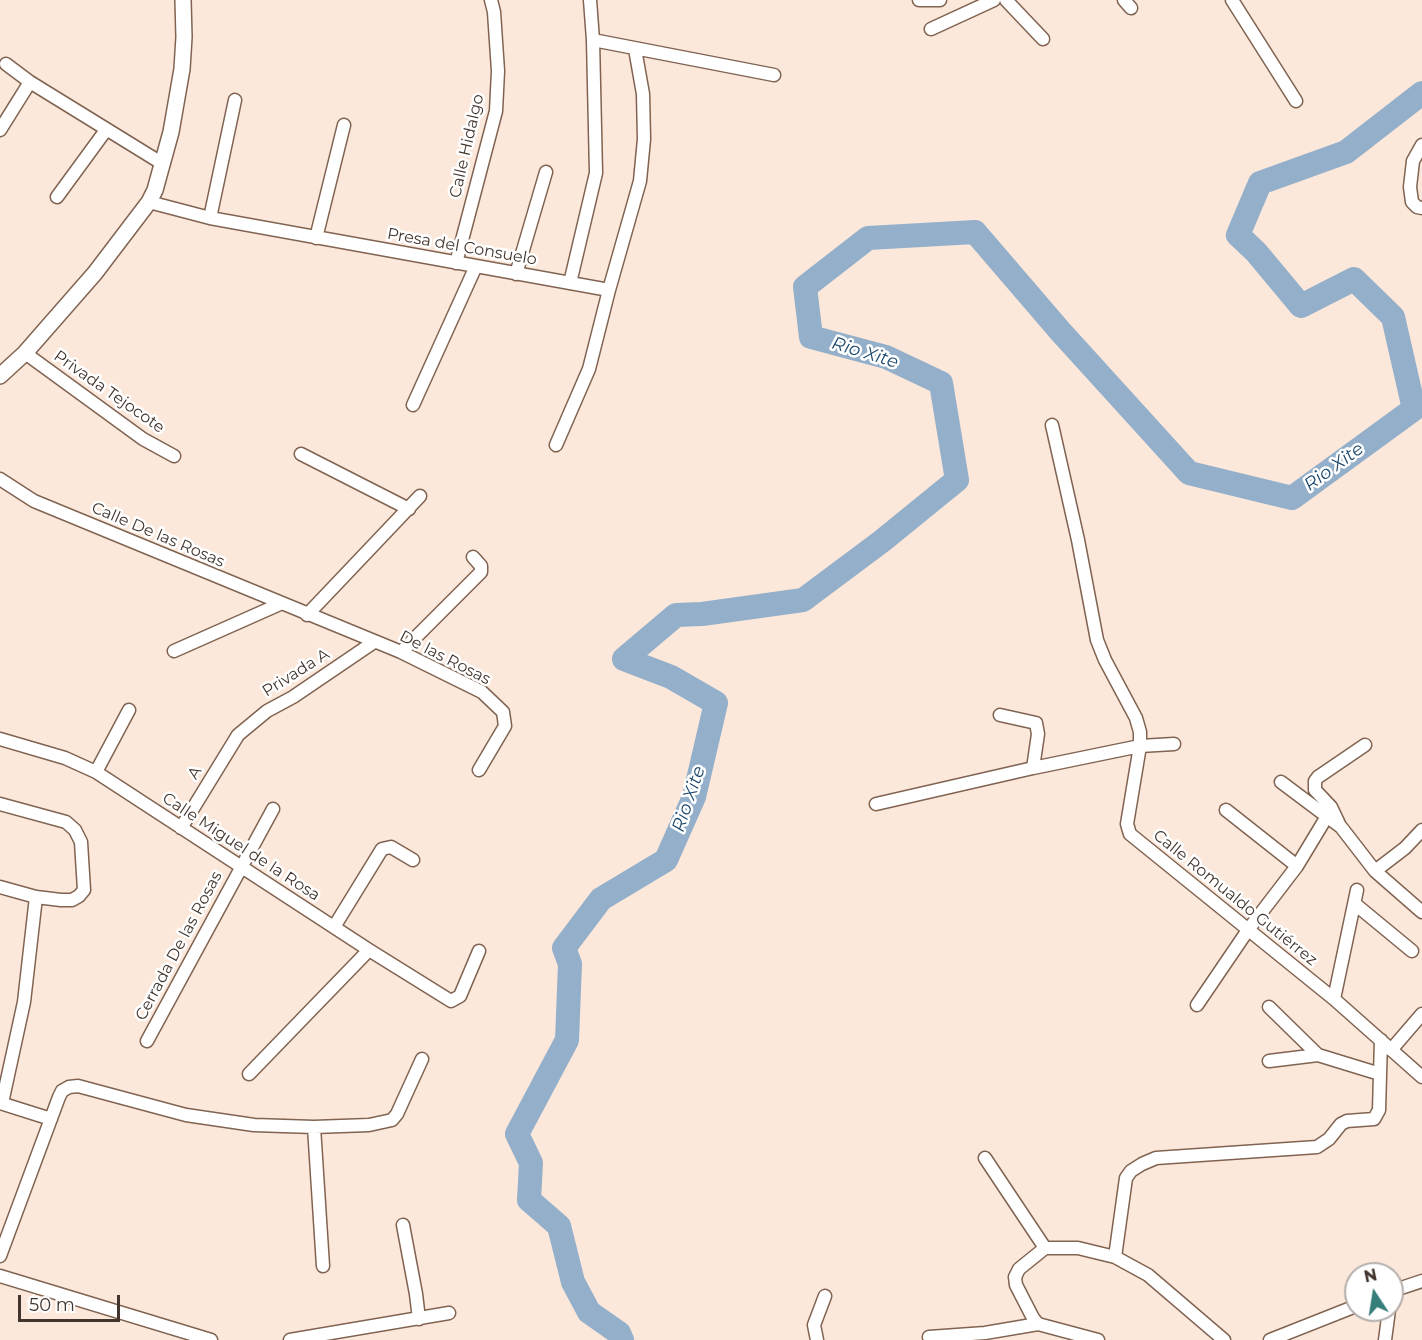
<!DOCTYPE html>
<meta charset="utf-8">
<style>
body{margin:0}
#map{position:relative;width:1422px;height:1340px;overflow:hidden;background:#fce8db;font-family:Montserrat,sans-serif}
canvas{display:block}
.north{position:absolute;left:1344px;top:1262px;width:60px;height:60px;box-sizing:border-box;background:#fff;border:2px solid #b3aeab;border-radius:50%;rotate:348deg;font-size:16px;font-weight:700;line-height:24px;text-align:center;color:#42352d}
.north::after{content:'';display:block;margin:auto;width:21px;height:27px;background:#367e7a;clip-path:polygon(50% 0,100% 100%,50% 72%,0 100%)}
.scale{position:absolute;left:18px;top:1295px;width:102px;height:27px;box-sizing:border-box;border:3px solid #42352d;border-top:0;padding-left:8px;font-size:18px;line-height:21px;white-space:nowrap;color:#42352d;-webkit-text-stroke:4px #fff;paint-order:stroke}
</style>
<div id="map">
<canvas width="1422" height="1340"></canvas>
<div class="north">N</div>
<div class="scale">50 m</div>
</div>
<script>
const ctx = document.querySelector('canvas').getContext('2d');
ctx.lineJoin = 'round';
const toPath = rows => new Path2D(rows.map(r => 'M' + r).join(''));
function trace(path, color, width, dash) { ctx.strokeStyle = color; ctx.lineWidth = width; ctx.lineCap = dash ? 'butt' : 'round'; ctx.setLineDash(dash || []); ctx.stroke(path); }
function drawText(font, color, halo, rows, align = 'center') {
  ctx.font = font + ' Montserrat,sans-serif'; ctx.lineWidth = 5; ctx.setLineDash([]); ctx.textBaseline = 'middle'; ctx.strokeStyle = halo; ctx.fillStyle = color; for (const [text, x, y, turn = 0] of rows) {
    ctx.save(); ctx.translate(x, y); ctx.rotate((+turn || 0) * Math.PI / 180); ctx.textAlign = isNaN(turn) ? turn : align; if (halo) ctx.strokeText(text, 0, 0); ctx.fillText(text, 0, 0); ctx.restore();
  }
}
const river = toPath([
 [622,1340,619,1333,589,1312,573,1282,559,1226,529,1200,531,1163,517,1134,567,1040,570,964,564,948,601,899,666,860,694,797,716,703,671,677,624,659,676,615,702,614,803,600,882,541,957,480,941,383,886,357,811,337,805,287,868,238,975,232,1060,331,1189,473,1292,498,1414,409,1393,317,1354,279,1301,306,1256,252,1238,235,1260,183,1346,152,1422,93]
]);
const minor = toPath([
 [919,0,940,0],
 [1006,0,1043,39],
 [1124,0,1131,8],
 [1232,0,1296,101],
 [931,29,994,0],
 [593,40,774,75],
 [6,64,30,82,163,164],
 [0,130,30,82],
 [1422,145,1413,161,1410,187,1412,202,1417,207,1422,208],
 [57,197,106,130],
 [149,202,210,218,609,290],
 [210,218,235,100],
 [316,238,344,125],
 [456,263,496,111,498,71,494,12,491,0],
 [516,274,546,172],
 [570,283,596,173,593,40,590,0],
 [25,353,143,439,174,456],
 [413,405,476,266],
 [1052,425,1078,540,1097,640,1105,660,1136,718,1140,732,1140,746,1127,824,1130,834,1334,999,1422,1077],
 [556,445,589,369,609,290,640,181,644,139,643,94,635,49],
 [301,454,409,509],
 [0,479,34,501,401,652,482,692,503,712,505,726,479,770],
 [307,615,420,496],
 [174,651,280,604],
 [401,652,481,572,481,566,473,557],
 [1000,715,1036,723,1038,734,1033,768],
 [0,739,65,758,96,772,369,950,451,1001,460,996,479,951],
 [96,772,129,710],
 [1281,782,1341,827,1375,871,1422,912],
 [0,804,66,822,75,830,81,842,84,890,79,896,72,900,61,900,36,897,0,887],
 [876,804,1033,768,1140,746,1174,744],
 [1226,810,1297,866],
 [1340,826,1331,807,1315,790,1315,781,1318,777,1365,745],
 [181,828,238,735,267,711,293,697,374,642],
 [1375,871,1405,848,1422,830],
 [1355,904,1412,951],
 [334,927,382,849,391,847,413,860],
 [1334,999,1357,890],
 [1197,1005,1248,930,1297,866,1326,818],
 [1269,1007,1318,1055],
 [147,1041,273,809],
 [1391,1050,1422,1014],
 [1269,1061,1318,1055,1380,1074],
 [249,1074,369,950],
 [0,1103,51,1119],
 [2,1103,24,1002,36,897],
 [314,1127,323,1266],
 [985,1158,1045,1248],
 [403,1225,416,1294,419,1319],
 [0,1256,59,1097,62,1091,69,1087,78,1086,186,1115,254,1125,314,1127,369,1125,392,1120,397,1114,422,1059],
 [1115,1257,1126,1178,1131,1171,1142,1164,1156,1158,1317,1147,1329,1139,1341,1124,1347,1121,1374,1119,1379,1110,1381,1040],
 [0,1276,211,1340],
 [1392,1291,1422,1281],
 [929,1337,985,1333,1038,1324],
 [290,1340,449,1313],
 [817,1340,814,1325,825,1296],
 [1098,1340,1038,1324,1033,1318,1016,1285,1015,1277,1019,1269,1045,1248,1078,1248,1115,1257,1148,1275,1224,1340],
 [1270,1340,1356,1306],
 [1385,1340,1389,1310]
]);
const tertiary = toPath([
 [0,376,25,353,95,273,149,202,155,190,171,132,182,69,184,37,183,0]
]);
const streetNames = [
 ["Calle Hidalgo",467,146,-77],
 ["Presa del Consuelo",462,247,10],
 ["Privada Tejocote",109,392,35],
 ["Calle De las Rosas",158,535,23],
 ["De las Rosas",445,658,27],
 ["Privada A",296,673,-32],
 ["A",195,773,-59],
 ["Calle Miguel de la Rosa",241,847,33],
 ["Calle Romualdo Gutiérrez",1235,898,39],
 ["Cerrada De las Rosas",179,946,-62]
];
const waterNames = [
 ["Rio Xite",865,353,17],
 ["Rio Xite",1334,467,-36],
 ["Rio Xite",689,799,-71]
];
trace(river, '#93afca', 24);
trace(minor, '#806350', 15);
trace(tertiary, '#806350', 18);
trace(minor, '#fff', 12);
trace(tertiary, '#fff', 15);
drawText('16px', '#42352d', '#fff', streetNames);
drawText('italic 18px', '#1c486d', '#fff', waterNames);
</script>
